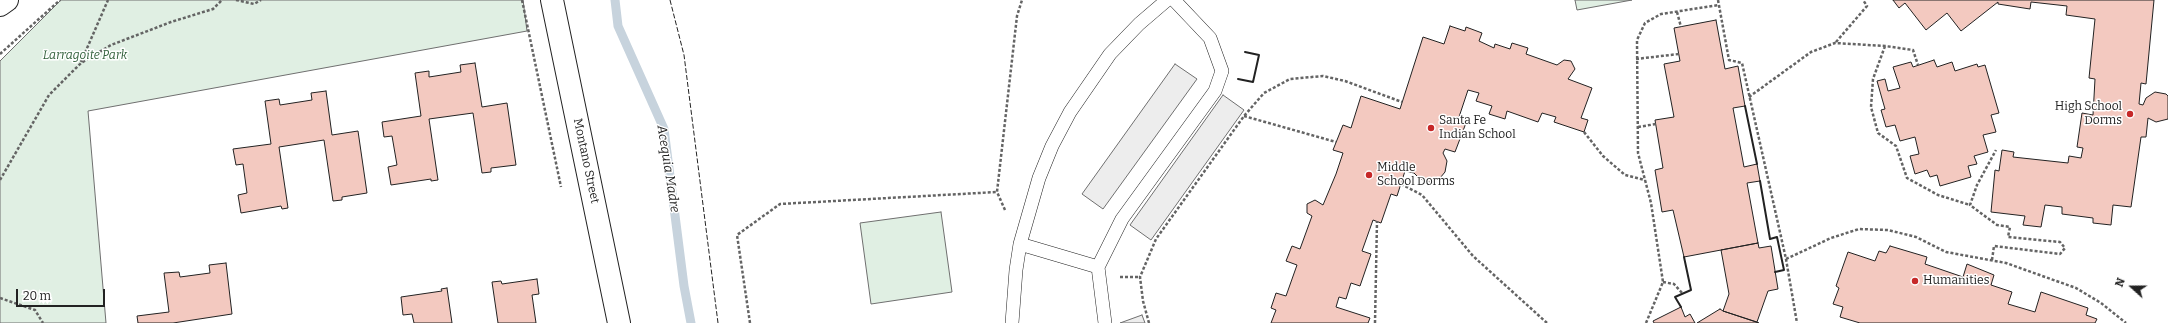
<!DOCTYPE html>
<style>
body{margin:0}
#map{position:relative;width:2168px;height:323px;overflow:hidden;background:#fff;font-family:Bitter,serif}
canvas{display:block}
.north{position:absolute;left:2112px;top:267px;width:40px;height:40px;-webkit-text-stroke:3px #fff;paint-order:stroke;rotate:291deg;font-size:11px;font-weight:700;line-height:16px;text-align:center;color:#222}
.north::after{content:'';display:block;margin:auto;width:14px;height:18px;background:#222;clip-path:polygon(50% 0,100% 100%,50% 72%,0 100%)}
.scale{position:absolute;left:16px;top:289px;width:89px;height:18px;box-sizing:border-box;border:2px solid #222;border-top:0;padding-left:5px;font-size:12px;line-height:14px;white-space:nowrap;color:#222;-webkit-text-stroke:3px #fff;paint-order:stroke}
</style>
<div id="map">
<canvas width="2168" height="323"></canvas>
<div class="north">N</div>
<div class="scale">20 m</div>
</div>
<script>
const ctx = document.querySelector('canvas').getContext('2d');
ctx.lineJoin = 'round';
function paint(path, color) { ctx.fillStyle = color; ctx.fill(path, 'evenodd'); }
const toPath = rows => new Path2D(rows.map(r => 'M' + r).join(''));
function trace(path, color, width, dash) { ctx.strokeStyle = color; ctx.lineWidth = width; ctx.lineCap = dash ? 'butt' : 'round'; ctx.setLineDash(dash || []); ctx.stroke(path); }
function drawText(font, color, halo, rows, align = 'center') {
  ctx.font = font + ' Bitter,serif'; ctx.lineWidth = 3; ctx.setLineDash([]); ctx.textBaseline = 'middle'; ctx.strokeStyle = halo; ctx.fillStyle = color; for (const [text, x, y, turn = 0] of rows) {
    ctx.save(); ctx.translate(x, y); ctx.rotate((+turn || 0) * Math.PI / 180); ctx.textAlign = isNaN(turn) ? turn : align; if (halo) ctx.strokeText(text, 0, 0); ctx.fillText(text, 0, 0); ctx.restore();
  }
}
const green = toPath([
 [61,0,523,0,527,31,88,111,106,323,0,323,0,61,61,0],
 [1575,0,1632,0,1577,10,1575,0],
 [941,212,952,292,871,304,860,223,941,212]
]);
const parking = toPath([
 [1175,64,1197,79,1103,209,1082,194,1175,64],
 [1223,95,1244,110,1151,240,1130,225,1223,95],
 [1142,315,1145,323,1120,323,1142,315]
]);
const stream = toPath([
 [615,0,618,26,664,129,684,286,691,323]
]);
const building = toPath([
 [1893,0,2154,0,2146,84,2141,83,2139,104,2143,105,2146,98,2155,92,2166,94,2168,96,2168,119,2156,122,2148,118,2146,137,2141,137,2131,207,2113,205,2111,225,2093,223,2093,218,2062,214,2062,207,2045,205,2041,227,2023,225,2025,216,1991,212,1995,170,1999,171,2002,150,2014,152,2013,157,2068,163,2069,156,2081,158,2083,148,2077,147,2082,113,2093,115,2095,79,2089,78,2095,19,2066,15,2067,6,2031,2,2030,9,1998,4,1998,2,1961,31,1947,13,1926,30,1905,3,1899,8,1893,0],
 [1716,20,1725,69,1738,66,1745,106,1733,108,1744,167,1757,164,1760,181,1747,183,1758,243,1684,257,1673,210,1662,212,1655,170,1663,168,1655,120,1674,117,1664,64,1680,61,1674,28,1716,20],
 [1450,26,1465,31,1466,27,1482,33,1479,41,1494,48,1495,44,1510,49,1512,43,1528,48,1526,54,1557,65,1564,60,1571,61,1575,69,1568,79,1592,88,1581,118,1588,120,1584,132,1554,122,1556,117,1542,113,1538,122,1507,111,1505,119,1489,114,1492,106,1476,101,1479,93,1468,90,1458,120,1466,123,1455,152,1445,149,1443,153,1447,161,1445,172,1440,178,1430,182,1420,179,1414,173,1405,171,1397,196,1391,194,1381,223,1373,220,1362,251,1371,254,1360,286,1351,283,1346,299,1339,297,1336,307,1370,318,1368,323,1271,323,1276,310,1271,308,1276,293,1286,296,1297,265,1286,261,1292,246,1300,249,1312,216,1307,213,1307,204,1315,200,1323,205,1336,174,1343,153,1333,150,1343,125,1351,128,1361,96,1400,109,1423,37,1444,44,1450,26],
 [1934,60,1937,67,1952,62,1955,71,1977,64,1978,67,1985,65,1999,113,1991,115,1996,132,1983,135,1988,152,1974,156,1977,164,1968,166,1971,177,1940,186,1937,175,1930,177,1927,170,1915,174,1910,156,1919,154,1915,137,1900,141,1895,125,1886,127,1881,110,1885,109,1877,81,1885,79,1888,91,1900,88,1893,67,1911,62,1913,67,1934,60],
 [475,63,482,107,507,103,516,165,491,168,491,172,482,173,473,113,429,119,438,180,431,181,431,179,391,185,388,167,397,165,392,136,384,137,382,122,421,116,415,73,429,71,429,77,461,72,460,65,475,63],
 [326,91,332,135,358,131,367,193,342,197,342,200,333,201,324,140,279,147,288,208,282,209,281,206,241,213,238,195,247,193,243,164,236,165,233,149,271,144,265,101,279,99,280,105,312,100,311,93,326,91],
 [1758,243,1759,248,1771,246,1778,289,1768,291,1757,322,1723,311,1729,294,1721,250,1758,243],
 [1890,246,1927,257,1925,264,1963,277,1967,264,1994,275,1991,285,2012,292,2008,304,2035,312,2041,292,2088,308,2086,315,2097,319,2095,323,1860,323,1840,317,1843,307,1833,304,1839,288,1836,286,1848,252,1875,261,1879,251,1886,253,1890,246],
 [226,263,232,314,173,323,138,323,137,316,169,312,164,273,179,272,180,277,210,273,209,265,226,263],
 [537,279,539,294,532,295,536,323,498,323,492,282,501,281,502,284,537,279],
 [447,288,452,323,414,323,412,314,403,315,401,297,442,291,441,289,447,288],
 [1681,307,1685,317,1690,314,1695,323,1654,323,1653,321,1681,307],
 [1720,309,1723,311,1759,323,1697,323,1720,309]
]);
const path = toPath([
 [236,0,254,4,261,0],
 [522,0,561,187],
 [1718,0,1729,60,1742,63,1786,259,1797,323],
 [1677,12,1681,27],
 [1836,42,1867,6,1863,0],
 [1885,46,1873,79,1871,107,1878,133,1896,146,1907,178,1938,195,1970,205],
 [0,54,60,0],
 [1636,59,1679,54],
 [81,62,108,0],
 [1749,97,1811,52,1835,43,1885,46,1913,50,1918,65],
 [1244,116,1336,142],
 [1638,127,1656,124],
 [1584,132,1603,156,1625,175,1645,180],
 [0,180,49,95,81,63,111,45,171,22,213,9,222,0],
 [1401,184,1422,195,1473,256,1547,323],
 [1005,210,997,192,1017,16,1022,0],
 [1786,259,1831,238,1859,229,1888,230,1916,237,1946,252,2006,263,2076,288,2101,303,2126,323],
 [1992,260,1994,246,2060,254,2065,248,2060,242,2008,237,2010,227,1997,225,1970,205,1977,185,1996,150],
 [1120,277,1140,277],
 [1663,282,1674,284,1683,294],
 [0,298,35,310,43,323],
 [750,323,737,235,780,204,997,192],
 [1149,323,1143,301,1140,277,1156,239,1244,116,1264,93,1290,79,1323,76,1345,81,1402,102],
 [1375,323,1377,221],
 [1646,323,1663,282,1651,203,1638,153,1637,40,1645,23,1661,14,1719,5]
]);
const lane = toPath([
 [1020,244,1098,267],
 [1012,323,1016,270,1020,244,1039,178,1052,146,1070,112,1110,54,1139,24,1167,0],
 [1105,323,1098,267,1122,219,1215,91,1222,71,1210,38,1174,0]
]);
const street = toPath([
 [552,0,619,323]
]);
const secondary = toPath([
 [0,5,7,0]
]);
const fence = toPath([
 [670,0,684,55,718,323]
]);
const wall = toPath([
 [1238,79,1253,82,1259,55,1245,52],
 [1745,106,1757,164],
 [1760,181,1770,239,1777,237,1784,270,1775,272],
 [1681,307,1675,297,1691,290,1684,257]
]);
const markers = [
 [2130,114,4,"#c62828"],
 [1431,128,4,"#c62828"],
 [1369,175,4,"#c62828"],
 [1915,281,4,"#c62828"]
];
const parkNames = [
 ["Larragoite Park",85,56]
];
const poiNames = [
 ["High School",2122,107,"right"],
 ["Dorms",2122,121,"right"],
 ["Santa Fe",1439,121],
 ["Indian School",1439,135],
 ["Middle",1377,168],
 ["School Dorms",1377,182],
 ["Humanities",1923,281]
];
const streetNames = [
 ["Montano Street",586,161,78]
];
const waterNames = [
 ["Acequia Madre",668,169,81]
];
paint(green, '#e0efe3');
trace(green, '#6f6f6f', 1);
paint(parking, '#ededed');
trace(parking, '#6f6f6f', 1);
trace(stream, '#c7d3dd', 9);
paint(building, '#f3c9c0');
trace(building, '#222', 1);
trace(lane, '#222', 14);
trace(street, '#222', 24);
trace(secondary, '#222', 24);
trace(path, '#646464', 2.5, [3, 2]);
trace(lane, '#fff', 13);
trace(street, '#fff', 22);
trace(secondary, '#fff', 22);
trace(fence, '#222', 1, [5, 2]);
trace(wall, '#222', 2);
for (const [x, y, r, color] of markers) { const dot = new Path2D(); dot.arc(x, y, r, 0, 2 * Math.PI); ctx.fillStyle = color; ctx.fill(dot); trace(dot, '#fff', 1.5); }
drawText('italic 12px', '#2f5e38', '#fff', parkNames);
drawText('12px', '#222', '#fff', poiNames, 'left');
drawText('12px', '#222', '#fff', streetNames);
drawText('italic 13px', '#222', '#fff', waterNames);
</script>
